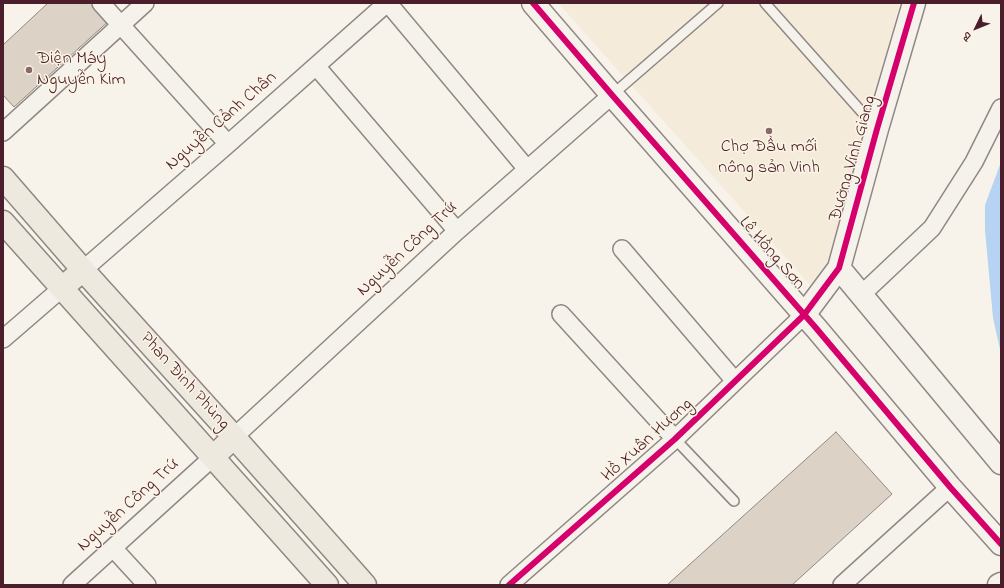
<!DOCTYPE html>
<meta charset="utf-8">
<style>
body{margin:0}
#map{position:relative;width:1004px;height:588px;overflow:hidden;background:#f7f3ea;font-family:"Indie Flower",sans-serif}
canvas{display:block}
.frame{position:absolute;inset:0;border:4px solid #4a1f2b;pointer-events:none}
.north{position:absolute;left:956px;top:8px;width:40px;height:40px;-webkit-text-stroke:3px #fcf5e5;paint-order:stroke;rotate:227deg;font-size:11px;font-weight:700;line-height:16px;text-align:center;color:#4a1f2b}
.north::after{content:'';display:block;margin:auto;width:14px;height:18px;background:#4a1f2b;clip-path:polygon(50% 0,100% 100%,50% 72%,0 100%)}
</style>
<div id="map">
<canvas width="1004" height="588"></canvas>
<div class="frame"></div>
<div class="north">B</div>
</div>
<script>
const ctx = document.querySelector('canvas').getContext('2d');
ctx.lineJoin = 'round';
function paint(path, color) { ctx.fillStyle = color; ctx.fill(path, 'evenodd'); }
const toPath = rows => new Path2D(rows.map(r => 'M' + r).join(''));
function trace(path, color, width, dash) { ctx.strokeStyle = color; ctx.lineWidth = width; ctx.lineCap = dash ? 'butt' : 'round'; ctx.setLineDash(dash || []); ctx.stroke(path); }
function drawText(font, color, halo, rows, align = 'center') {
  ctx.font = font + ' "Indie Flower",sans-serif'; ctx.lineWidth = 3; ctx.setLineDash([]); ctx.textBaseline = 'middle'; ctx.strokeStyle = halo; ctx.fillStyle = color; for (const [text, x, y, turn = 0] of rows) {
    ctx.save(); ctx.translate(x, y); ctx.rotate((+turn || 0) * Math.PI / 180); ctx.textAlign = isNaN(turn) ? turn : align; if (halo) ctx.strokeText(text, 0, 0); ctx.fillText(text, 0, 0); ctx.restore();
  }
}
const built = toPath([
 [558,3,900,3,829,259,810,285]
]);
const water = toPath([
 [1001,162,1001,354,993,318,985,230,985,205]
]);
const building = toPath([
 [48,3,99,3,112,18,14,107,3,95,3,45,48,3],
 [836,432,892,494,792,585,667,585,836,432]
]);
const lane = toPath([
 [765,3,876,128],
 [612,95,718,3],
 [675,439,734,501]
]);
const street = toPath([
 [101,3,228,144],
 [388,3,527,169],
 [316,66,457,231],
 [3,132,145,3],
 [622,249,735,381],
 [83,270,228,144,387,3],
 [861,295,932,228,974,162,1001,108],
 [561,314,675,439],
 [3,339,62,288],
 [234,437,457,231,612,95],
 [113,548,147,585],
 [72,585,213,457],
 [509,585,675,439,804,315],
 [842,585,950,487]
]);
const secondary = toPath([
 [533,3,612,95,816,328,950,487,1001,544],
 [839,268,1001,463],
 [804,315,839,268,877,129,914,3],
 [999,585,1001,584]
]);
const primary = toPath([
 [62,288,83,270],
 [213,457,234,437]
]);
const highway = toPath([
 [3,178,83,270,234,437,365,585],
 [3,222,327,585]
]);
const cycleway = toPath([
 [533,3,612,95,816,328,950,487,1001,544],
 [509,585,675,439,804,315,839,268,877,129,914,3]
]);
const markers = [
 [29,70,4,"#87696e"],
 [769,131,4,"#87696e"]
];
const poiNames = [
 ["Điện Máy",37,60],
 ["Nguyễn Kim",37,81],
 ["Chợ Đầu mối",769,148,"center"],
 ["nông sản Vinh",769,169,"center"]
];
const streetNames = [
 ["Nguyễn Cảnh Chân",222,122,-41],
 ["Đường Vĩnh Giang",854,159,-74],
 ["Nguyễn Công Trứ",408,250,-43],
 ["Lê Hồng Sơn",771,254,49],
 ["Phan Đình Phùng",184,382,48],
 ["Hồ Xuân Hương",648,441,-42],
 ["Nguyễn Công Trứ",129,506,-42]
];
paint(built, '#f5ebda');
paint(water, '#b6d4f1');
paint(building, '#dcd3c6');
trace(building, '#908684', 1);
trace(lane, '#908684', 12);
trace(street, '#908684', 20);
trace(secondary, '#908684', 25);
trace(primary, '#908684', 25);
trace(highway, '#908684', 25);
trace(lane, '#f5f2ec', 9);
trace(street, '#f5f2ec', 17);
trace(secondary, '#f5f2ec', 22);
trace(primary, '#eee9df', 22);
trace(highway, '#eee9df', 22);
trace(cycleway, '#d6006c', 6);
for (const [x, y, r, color] of markers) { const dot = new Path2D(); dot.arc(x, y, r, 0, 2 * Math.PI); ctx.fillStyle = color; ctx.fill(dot); trace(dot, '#fcf5e5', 1.5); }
drawText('18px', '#4a1f2b', '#fcf5e5', poiNames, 'left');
drawText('18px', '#4a1f2b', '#fcf5e5', streetNames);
</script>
